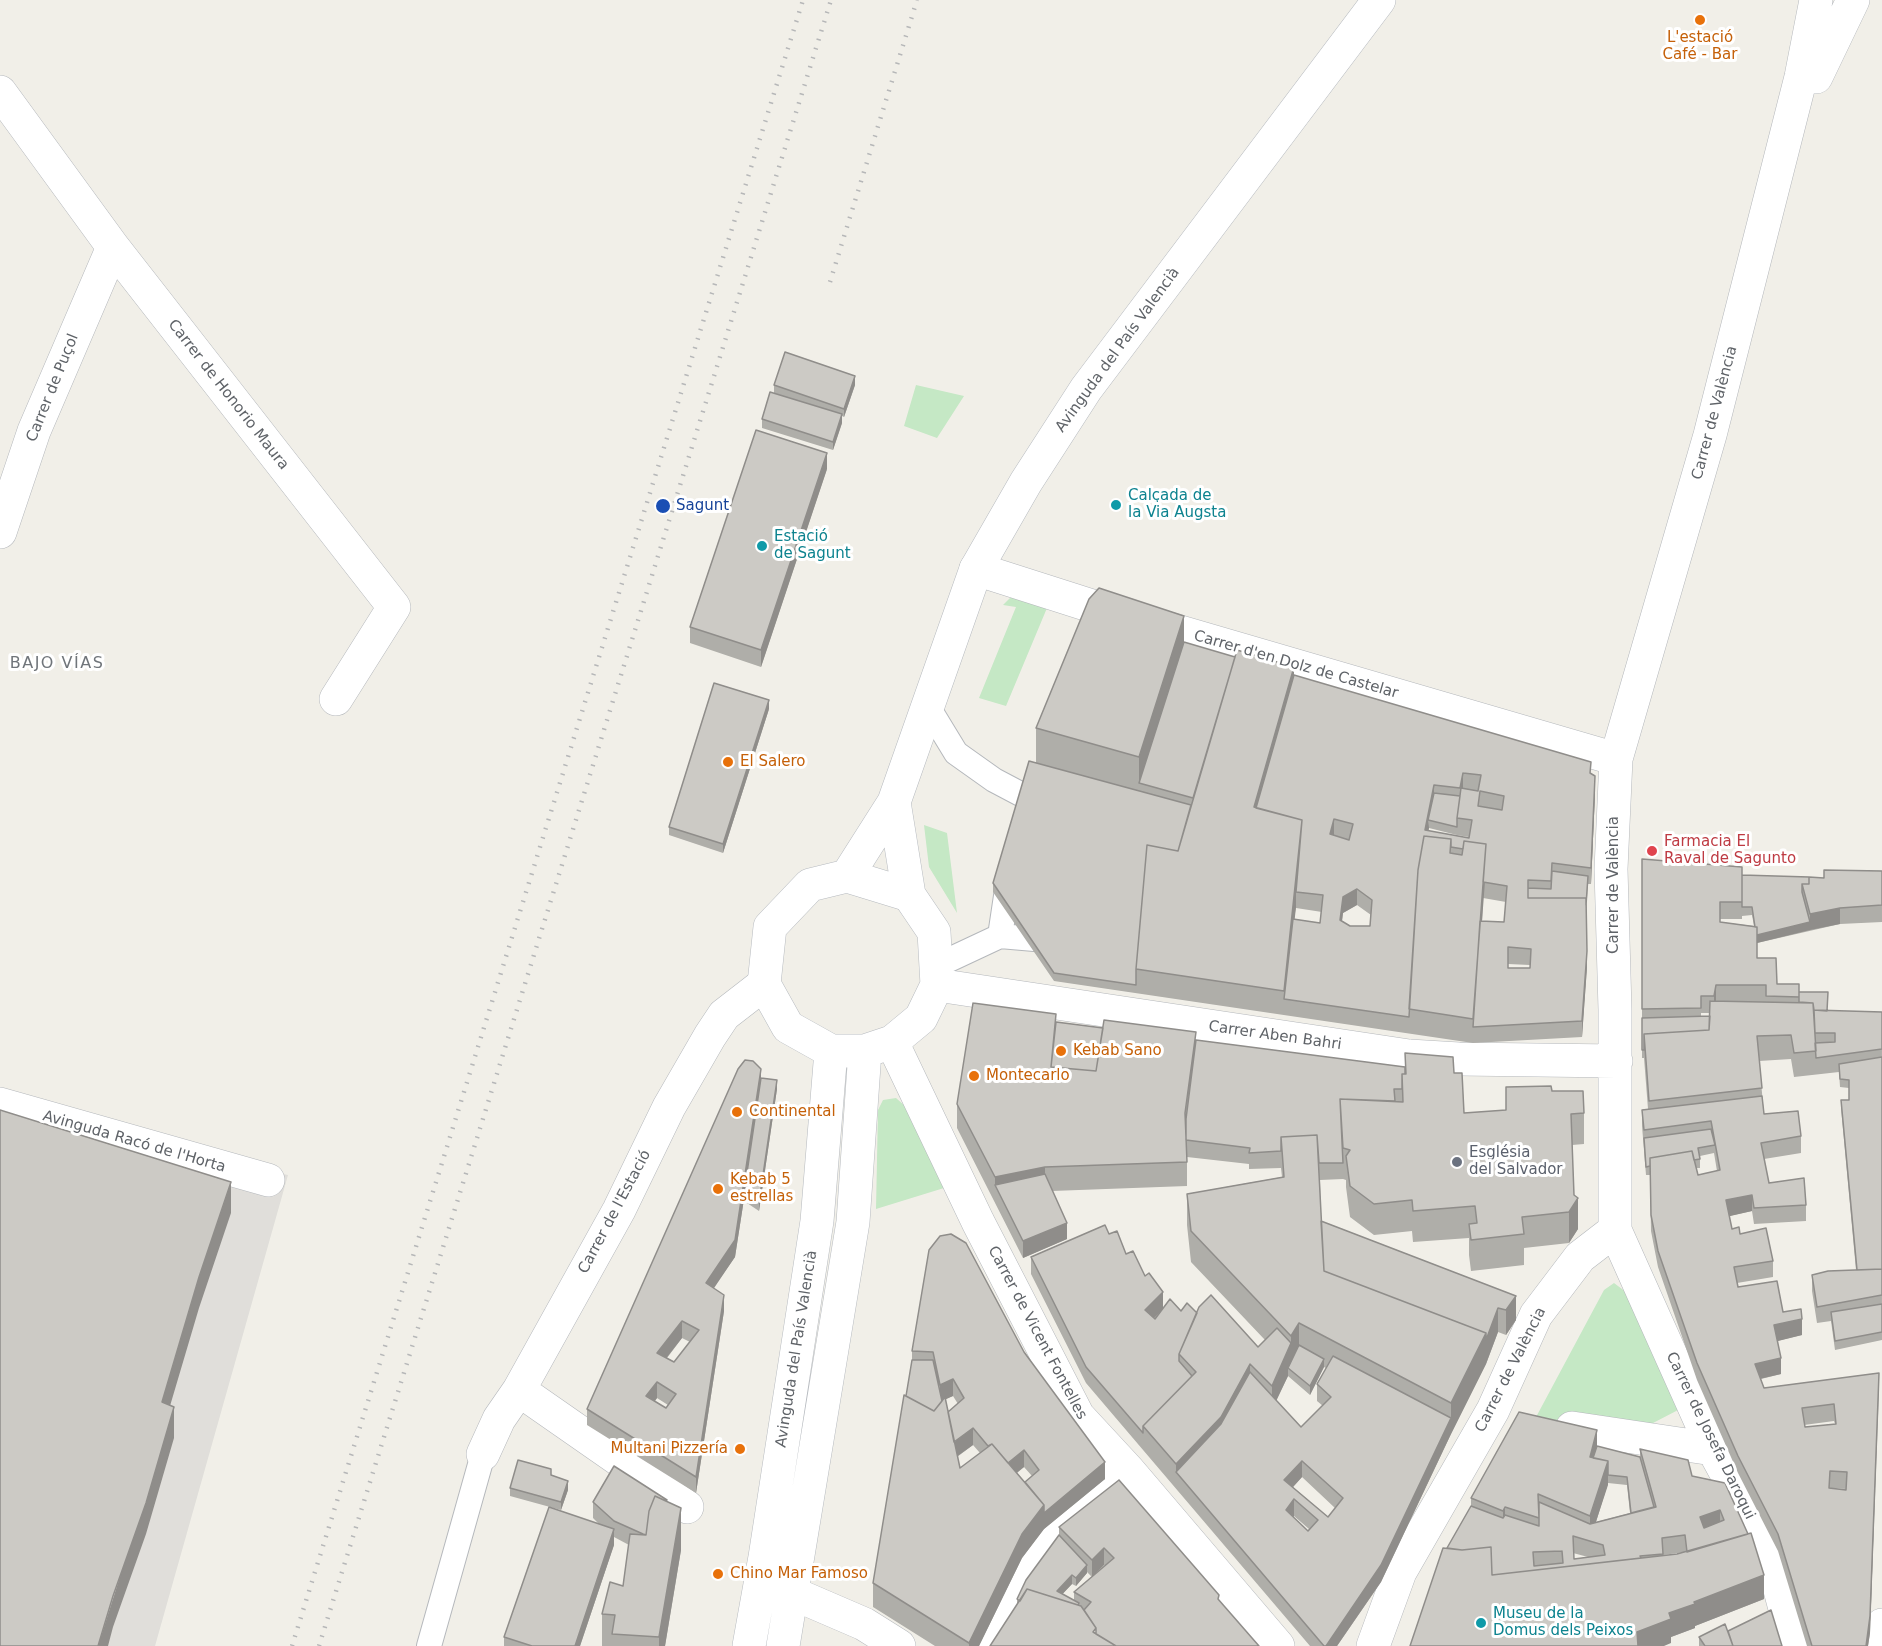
<!DOCTYPE html>
<meta charset="utf-8">
<style>
body{margin:0}
canvas{display:block;background:#f1efe8}
</style>
<canvas width="1882" height="1646"></canvas>
<script>
const ctx = document.querySelector('canvas').getContext('2d');
ctx.lineJoin = 'round';
function paint(path, color) { ctx.fillStyle = color; ctx.fill(path, 'evenodd'); }
const toPath = rows => new Path2D(rows.map(r => 'M' + r).join(''));
function trace(path, color, width, dash) { ctx.strokeStyle = color; ctx.lineWidth = width; ctx.lineCap = dash ? 'butt' : 'round'; ctx.setLineDash(dash || []); ctx.stroke(path); }
function drawText(font, color, halo, rows, align = 'center') {
  ctx.font = font + ' "DejaVu Sans",sans-serif'; ctx.lineWidth = 6; ctx.setLineDash([]); ctx.textBaseline = 'middle'; ctx.strokeStyle = halo; ctx.fillStyle = color; for (const [text, x, y, turn = 0] of rows) {
    ctx.save(); ctx.translate(x, y); ctx.rotate((+turn || 0) * Math.PI / 180); ctx.textAlign = isNaN(turn) ? turn : align; if (halo) ctx.strokeText(text, 0, 0); ctx.fillText(text, 0, 0); ctx.restore();
  }
}
const industrial = toPath([
 [0,1117,288,1175,155,1646,0,1646]
]);
const green = toPath([
 [916,385,964,396,937,438,904,426],
 [1011,597,1047,608,1006,706,979,698,1016,607,1003,605],
 [924,825,947,833,957,913,929,867],
 [896,1098,905,1106,944,1188,876,1209,878,1110,883,1100],
 [1614,1283,1630,1295,1680,1409,1628,1436,1535,1419,1604,1290]
]);
const lane = toPath([
 [928,707,956,753,994,780,1030,799,1049,806],
 [1000,936,1009,876],
 [936,966,1000,936,1046,940,1048,930],
 [429,1646,483,1454]
]);
const street = toPath([
 [1806,77,1816,77,1853,0],
 [0,92,113,247,394,607,336,699],
 [0,532,34,431,113,247],
 [976,569,1095,607,1616,759],
 [937,985,1409,1056,1459,1059,1616,1061],
 [892,1042,978,1222,1078,1416,1128,1470,1278,1646],
 [0,1104,268,1180],
 [519,1390,687,1507],
 [1572,1428,1713,1449],
 [483,1454,499,1419,519,1390,619,1210,669,1107,710,1036,724,1015,764,984],
 [792,1593,864,1624,899,1646],
 [989,1646,1032,1558,1128,1470],
 [1373,1646,1400,1572,1493,1410,1536,1315,1580,1257,1615,1230],
 [1795,1646,1775,1571,1747,1511,1713,1449,1615,1230,1615,1010,1611,869,1616,759,1710,435,1801,77,1816,0],
 [1879,1646,1882,1625]
]);
const secondary = toPath([
 [894,802,909,895],
 [847,876,894,802,976,569,1026,482,1086,389,1379,0],
 [847,876,909,895,934,932,937,985,921,1018,892,1042,865,1051,831,1051,788,1027,764,984,770,927,810,885,847,876],
 [749,1646,765,1557,817,1221,831,1051],
 [783,1646,853,1222,865,1051]
]);
const rail = toPath([
 [830,282,917,0],
 [292,1646,803,0],
 [319,1646,831,0]
]);
const wall = toPath([
 [774,385,855,385,844,417,842,416,842,423,833,450,762,428,762,419,774,393],
 [827,469,761,667,690,643,690,627],
 [1184,642,1294,675,1591,774,1595,793,1591,884,1588,884,1586,913,1587,967,1582,1037,1473,1043,1054,981,993,892,993,883,1036,763,1036,728],
 [1429,828,1457,835,1469,837,1469,838,1428,831],
 [1483,898,1506,902,1504,922,1482,922],
 [1357,905,1371,915,1370,926,1350,926,1342,921,1343,913],
 [1296,907,1296,908,1322,912,1320,923,1294,919],
 [1508,964,1530,965,1530,968,1508,968],
 [769,709,723,853,669,835,669,827],
 [1642,859,1742,875,1824,878,1882,871,1882,922,1840,924,1757,943,1757,958,1777,984,1799,992,1827,1011,1882,1012,1882,1340,1835,1350,1831,1321,1817,1323,1812,1291,1812,1275,1856,1270,1841,1108,1841,1100,1849,1100,1849,1088,1840,1087,1839,1072,1794,1077,1791,1059,1759,1061,1764,1114,1801,1136,1801,1153,1764,1159,1769,1183,1806,1205,1806,1221,1754,1224,1752,1211,1729,1216,1732,1229,1740,1234,1773,1261,1773,1277,1737,1283,1738,1287,1783,1312,1802,1335,1777,1341,1781,1374,1761,1379,1764,1388,1879,1389,1870,1633,1868,1646,1807,1646,1778,1551,1738,1473,1697,1380,1658,1267,1651,1231,1650,1175,1646,1175,1642,1126,1642,1110,1648,1109,1644,1058,1642,1058],
 [1752,915,1754,926,1720,922,1720,919,1742,919,1742,916],
 [1701,1013,1710,1013,1710,1016,1701,1017],
 [1714,1153,1717,1171,1698,1175,1696,1168,1700,1168,1700,1156],
 [1834,1421,1835,1424,1805,1427,1804,1425],
 [1830,1488,1846,1489,1846,1490],
 [1056,1022,1405,1067,1405,1053,1454,1073,1464,1113,1506,1110,1552,1091,1584,1113,1584,1144,1572,1145,1574,1195,1578,1229,1569,1243,1524,1248,1524,1265,1471,1271,1469,1255,1469,1238,1413,1242,1412,1231,1374,1235,1350,1217,1346,1187,1346,1180,1343,1179,1320,1180,1321,1221,1516,1296,1516,1320,1506,1335,1498,1332,1486,1364,1451,1434,1381,1582,1337,1646,1310,1646,1086,1383,1031,1274,1031,1257,1109,1234,1145,1276,1163,1307,1197,1313,1258,1347,1265,1340,1191,1262,1187,1225,1187,1194,1282,1177,1281,1168,1249,1169,1249,1164,1187,1157,1187,1186,1052,1191,1067,1239,1023,1258,957,1128,957,1104],
 [1324,1367,1326,1368,1317,1384,1317,1401,1323,1406,1301,1427,1276,1400,1288,1376,1310,1395],
 [1302,1477,1335,1508,1328,1517,1293,1487],
 [1294,1516,1309,1529,1308,1531,1293,1517],
 [761,1078,777,1089,759,1211,744,1201,744,1199,735,1257,713,1288,724,1311,696,1493,587,1425,587,1409],
 [682,1338,690,1342,674,1362,667,1358],
 [657,1398,668,1405,666,1408,655,1401],
 [912,1351,1024,1352,1105,1479,1044,1529,1022,1558,979,1646,935,1646,873,1607,873,1583,906,1396,912,1360],
 [953,1396,958,1404,948,1412,945,1399],
 [973,1445,980,1453,960,1468,957,1457],
 [1024,1467,1032,1476,1025,1482,1017,1473],
 [1640,1449,1692,1476,1725,1483,1764,1599,1695,1626,1695,1628,1671,1637,1671,1643,1447,1548,1471,1506,1471,1498,1640,1457],
 [1608,1483,1627,1485,1630,1513,1596,1522],
 [1685,1552,1677,1554,1663,1556,1663,1555],
 [1573,1553,1588,1557,1574,1559],
 [551,1475,568,1490,561,1510,510,1496,510,1488],
 [593,1502,681,1550,665,1646,602,1646,602,1614,623,1586,629,1545,614,1537,614,1545,580,1646,504,1646,504,1637,599,1524,593,1518],
 [1059,1527,1219,1601,1259,1646,1017,1605,1017,1599,1059,1535],
 [1104,1565,1105,1566,1074,1592,1074,1601,1062,1594,1072,1584,1076,1586,1087,1573,1087,1572,1092,1577],
 [1728,1631,1782,1646,1699,1646,1699,1637]
]);
const shadedWall = toPath([
 [855,376,855,385,844,417,844,409],
 [842,414,842,423,833,450,833,442],
 [827,453,827,469,761,667,761,650],
 [1184,616,1184,658,1139,783,1139,799,1139,757],
 [1294,667,1294,692,1259,816,1254,807],
 [769,700,769,709,723,853,723,844],
 [1463,773,1463,790,1460,804,1460,788],
 [1595,776,1595,793,1591,884,1591,868],
 [1434,785,1434,802,1428,820,1429,828,1426,844,1425,830],
 [1334,819,1334,836,1330,834],
 [1302,820,1296,892,1296,907,1286,999,1284,999,1284,991],
 [1486,844,1486,868,1474,1027,1473,1027],
 [1357,889,1357,905,1343,913,1340,936,1340,920,1343,897],
 [1840,908,1840,924,1810,930,1810,914],
 [1810,922,1810,930,1757,943,1757,935],
 [1587,951,1587,967,1582,1037,1582,1021],
 [1716,985,1716,1002,1714,1013,1714,996],
 [761,1069,761,1086,744,1193,744,1199,735,1257,706,1300,706,1283],
 [777,1080,777,1089,759,1211,759,1202],
 [1045,1167,1045,1191,995,1185,995,1177],
 [231,1182,231,1213,199,1308,162,1433,162,1402,199,1277],
 [1752,1195,1752,1211,1726,1217,1726,1200],
 [1578,1198,1578,1229,1569,1243,1569,1212],
 [1067,1223,1067,1239,1023,1258,1023,1241],
 [1163,1292,1163,1309,1145,1327,1145,1310],
 [724,1295,724,1311,696,1493,696,1477],
 [1516,1296,1516,1320,1506,1335,1506,1310],
 [1498,1308,1498,1332,1486,1364,1451,1434,1381,1582,1337,1646,1326,1646,1451,1418,1451,1403],
 [1802,1319,1802,1335,1774,1342,1774,1325],
 [682,1321,682,1338,657,1370,657,1353],
 [1299,1323,1299,1354,1288,1368,1288,1376,1272,1410,1272,1386,1291,1343,1291,1336],
 [1781,1358,1781,1374,1755,1380,1755,1364],
 [1324,1359,1324,1367,1310,1395,1310,1386],
 [1250,1364,1250,1388,1184,1481,1176,1472,1176,1464],
 [1879,1373,1870,1633,1868,1646,1866,1646],
 [953,1379,953,1396,940,1402,940,1385],
 [657,1382,657,1398,646,1413,646,1396],
 [174,1407,174,1438,146,1534,113,1627,108,1646,98,1646],
 [973,1428,973,1445,952,1460,952,1444],
 [1597,1430,1597,1454,1592,1473,1590,1457],
 [1024,1450,1024,1467,1005,1482,1005,1466],
 [1302,1461,1302,1477,1284,1497,1284,1480],
 [1608,1461,1608,1485,1590,1540,1590,1516],
 [1105,1462,1105,1479,1044,1529,1022,1558,979,1646,969,1646,969,1643,1022,1534,1044,1505],
 [568,1481,568,1490,561,1510,561,1502],
 [1294,1499,1294,1516,1286,1526,1286,1510],
 [1505,1507,1505,1531,1503,1535,1503,1511],
 [681,1508,681,1550,665,1646,659,1646,659,1637],
 [1720,1510,1720,1526,1700,1533,1700,1517],
 [614,1529,614,1545,580,1646,575,1646],
 [1104,1548,1104,1565,1092,1577,1092,1560],
 [1087,1565,1087,1573,1076,1586,1076,1578],
 [1072,1575,1072,1584,1057,1600,1057,1591],
 [1764,1575,1764,1599,1695,1626,1695,1628,1671,1637,1671,1643,1664,1646,1637,1646,1637,1632,1669,1613,1694,1602]
]);
const building = toPath([
 [785,352,855,376,844,409,774,385,785,352],
 [770,392,842,414,833,442,762,419,770,392],
 [756,430,827,453,761,650,690,627,756,430],
 [1099,588,1184,616,1139,757,1036,728,1089,599,1099,588],
 [1184,642,1235,657,1193,798,1139,783,1184,642],
 [1237,650,1294,667,1254,807,1302,820,1284,991,1136,969,1147,845,1178,851,1237,650],
 [1294,675,1591,762,1590,773,1595,776,1591,868,1552,863,1551,881,1528,880,1528,898,1586,898,1587,951,1582,1021,1473,1027,1480,921,1504,922,1507,886,1483,882,1486,844,1464,841,1463,849,1451,847,1451,839,1424,836,1418,870,1409,1017,1284,999,1293,919,1320,923,1323,895,1296,892,1302,820,1256,808,1294,675],
 [1463,773,1481,775,1478,791,1461,788,1457,818,1472,820,1469,838,1425,830,1434,785,1460,788,1463,773],
 [1480,791,1504,796,1502,810,1478,806,1480,791],
 [1334,819,1353,824,1349,840,1330,834,1334,819],
 [1357,889,1372,900,1370,926,1350,926,1340,920,1343,897,1357,889],
 [1508,947,1531,949,1530,968,1508,968,1508,947],
 [714,683,769,700,723,844,669,827,714,683],
 [1029,761,1191,805,1178,851,1147,845,1136,969,1136,985,1054,973,993,883,1029,761],
 [1434,793,1460,796,1457,818,1457,827,1428,820,1434,793],
 [1424,836,1451,839,1450,853,1462,855,1464,841,1486,844,1473,1019,1409,1009,1418,870,1424,836],
 [1642,859,1742,867,1742,902,1720,902,1720,922,1757,927,1757,958,1776,958,1777,984,1799,984,1799,997,1766,996,1766,985,1716,985,1714,996,1701,996,1701,1008,1642,1009,1642,859],
 [1824,870,1882,871,1882,905,1840,908,1810,914,1802,884,1809,884,1809,877,1824,878,1824,870],
 [1552,871,1588,876,1586,905,1586,898,1528,898,1528,888,1551,889,1552,871],
 [1742,875,1809,877,1809,884,1802,884,1802,892,1810,922,1757,935,1757,927,1755,927,1752,907,1742,907,1742,875],
 [1799,992,1828,992,1827,1011,1814,1010,1813,1003,1799,1002,1799,992],
 [1710,1001,1813,1003,1816,1051,1794,1053,1791,1035,1757,1036,1762,1088,1649,1101,1644,1034,1709,1030,1710,1001],
 [973,1003,1056,1014,1051,1067,1096,1071,1104,1020,1196,1032,1185,1113,1187,1162,1045,1167,995,1177,957,1104,973,1003],
 [1814,1010,1882,1012,1882,1049,1816,1058,1815,1043,1835,1042,1835,1033,1815,1033,1814,1010],
 [1710,1016,1709,1030,1644,1034,1644,1050,1642,1050,1642,1018,1710,1016],
 [1056,1022,1103,1028,1096,1071,1051,1067,1056,1022],
 [1196,1040,1405,1067,1405,1074,1402,1074,1402,1089,1394,1089,1395,1101,1340,1099,1343,1163,1319,1163,1317,1135,1281,1137,1281,1151,1249,1153,1250,1148,1186,1140,1186,1119,1196,1040],
 [1405,1053,1453,1057,1454,1073,1462,1073,1464,1113,1506,1110,1506,1087,1551,1086,1552,1091,1583,1091,1584,1113,1571,1114,1574,1195,1578,1198,1569,1212,1522,1217,1524,1234,1471,1240,1469,1224,1477,1223,1475,1206,1413,1211,1412,1200,1374,1204,1350,1186,1346,1156,1350,1150,1343,1148,1340,1099,1403,1102,1402,1074,1406,1074,1405,1053],
 [1882,1057,1882,1269,1857,1270,1841,1100,1849,1100,1849,1080,1840,1079,1839,1064,1882,1057],
 [745,1060,753,1061,761,1069,735,1240,706,1283,724,1295,696,1477,587,1409,738,1069,745,1060],
 [682,1321,699,1330,674,1362,657,1353,682,1321],
 [657,1382,676,1394,666,1408,646,1396,657,1382],
 [761,1078,777,1080,759,1202,744,1193,761,1078],
 [1762,1096,1764,1114,1798,1111,1801,1136,1761,1143,1769,1183,1804,1178,1806,1205,1754,1208,1752,1195,1726,1200,1732,1229,1739,1227,1740,1234,1766,1228,1773,1261,1734,1267,1738,1287,1777,1281,1783,1312,1801,1309,1802,1319,1774,1325,1781,1358,1755,1364,1764,1388,1879,1373,1870,1616,1866,1646,1812,1646,1778,1534,1738,1456,1697,1363,1658,1251,1651,1215,1650,1158,1692,1151,1698,1175,1720,1170,1711,1121,1644,1130,1642,1110,1762,1096],
 [1834,1404,1836,1424,1805,1427,1802,1408,1834,1404],
 [1830,1471,1847,1472,1846,1490,1829,1488,1830,1471],
 [0,1110,231,1182,199,1277,162,1402,174,1407,146,1503,113,1596,98,1646,0,1646,0,1110],
 [1711,1129,1715,1145,1698,1148,1700,1159,1694,1160,1692,1151,1650,1158,1650,1166,1646,1167,1644,1138,1711,1129],
 [1317,1135,1324,1271,1486,1333,1451,1403,1299,1323,1291,1336,1191,1231,1187,1194,1284,1177,1281,1137,1317,1135],
 [1045,1174,1067,1223,1023,1241,995,1185,1045,1174],
 [1321,1221,1516,1296,1506,1310,1498,1308,1486,1340,1486,1333,1324,1271,1321,1221],
 [1105,1225,1109,1234,1117,1231,1126,1254,1133,1251,1145,1276,1149,1273,1163,1292,1145,1310,1155,1319,1170,1299,1181,1311,1187,1303,1197,1313,1179,1354,1179,1361,1192,1376,1143,1426,1143,1433,1086,1367,1031,1257,1105,1225],
 [951,1234,966,1243,1024,1352,1105,1462,1044,1513,1044,1505,1025,1482,1039,1470,1024,1450,1008,1463,992,1444,988,1446,973,1428,954,1442,948,1412,964,1398,953,1379,940,1385,933,1352,912,1351,929,1250,940,1236,951,1234],
 [1882,1269,1882,1295,1817,1307,1812,1275,1828,1271,1882,1269],
 [1211,1295,1258,1347,1277,1328,1291,1343,1272,1386,1250,1364,1221,1417,1176,1464,1143,1426,1196,1372,1179,1354,1199,1307,1211,1295],
 [1882,1304,1882,1332,1835,1341,1831,1312,1882,1304],
 [1299,1345,1324,1359,1310,1386,1288,1368,1299,1345],
 [1333,1356,1451,1418,1381,1565,1326,1646,1324,1646,1176,1472,1221,1424,1250,1372,1301,1427,1331,1397,1317,1384,1333,1356],
 [1302,1461,1343,1498,1328,1517,1284,1480,1302,1461],
 [1294,1499,1318,1520,1308,1531,1286,1510,1294,1499],
 [912,1360,933,1360,942,1401,934,1411,906,1396,912,1360],
 [904,1395,934,1411,945,1397,960,1468,992,1444,1044,1505,1022,1534,969,1643,873,1583,904,1395],
 [1519,1412,1597,1430,1590,1457,1608,1461,1590,1516,1538,1494,1539,1518,1505,1507,1503,1511,1471,1498,1519,1412],
 [1597,1446,1640,1457,1654,1507,1631,1513,1627,1477,1608,1475,1608,1461,1593,1458,1597,1446],
 [1640,1449,1688,1460,1692,1476,1725,1483,1748,1534,1687,1552,1685,1535,1662,1538,1663,1554,1640,1556,1641,1558,1492,1575,1491,1547,1462,1550,1447,1548,1471,1506,1503,1518,1505,1515,1539,1526,1539,1502,1590,1524,1656,1507,1640,1449],
 [1720,1510,1724,1520,1704,1528,1700,1517,1720,1510],
 [1573,1536,1603,1545,1605,1555,1574,1559,1573,1536],
 [1562,1551,1563,1563,1534,1566,1533,1552,1562,1551],
 [518,1460,551,1469,551,1475,568,1481,561,1502,510,1488,518,1460],
 [614,1466,667,1500,666,1501,655,1496,649,1511,646,1535,643,1534,614,1521,593,1502,614,1466],
 [1119,1480,1219,1595,1218,1599,1259,1646,1116,1646,1096,1634,1096,1628,1084,1610,1091,1602,1074,1592,1114,1558,1104,1548,1092,1560,1059,1527,1119,1480],
 [655,1496,681,1508,659,1637,612,1634,615,1615,602,1614,610,1582,623,1586,630,1534,646,1535,649,1511,655,1496],
 [549,1507,614,1529,575,1646,532,1646,504,1637,549,1507],
 [1751,1533,1764,1575,1694,1602,1695,1604,1669,1613,1671,1619,1637,1632,1638,1646,1410,1646,1443,1548,1462,1550,1491,1547,1492,1575,1677,1554,1751,1533],
 [1059,1535,1087,1565,1076,1578,1072,1575,1057,1591,1079,1603,1078,1605,1027,1589,1020,1601,1017,1599,1026,1580,1059,1535],
 [1027,1589,1081,1606,1096,1628,1093,1632,1116,1646,990,1646,1027,1589],
 [1771,1610,1782,1646,1733,1646,1728,1631,1771,1610],
 [1725,1624,1733,1646,1705,1646,1699,1637,1725,1624]
]);
const markers = [
 [1700,20,6,"#e8710a"],
 [1116,505,6,"#0f9aa8"],
 [663,506,8,"#1a4fb4"],
 [762,546,6,"#0f9aa8"],
 [728,762,6,"#e8710a"],
 [1652,851,6,"#e0444e"],
 [1061,1051,6,"#e8710a"],
 [974,1076,6,"#e8710a"],
 [737,1112,6,"#e8710a"],
 [1457,1162,6,"#6b7280"],
 [718,1189,6,"#e8710a"],
 [740,1449,6,"#e8710a"],
 [718,1574,6,"#e8710a"],
 [1481,1623,6,"#0f9aa8"]
];
const foodNames = [
 ["L'estació",1700,38,"center"],
 ["Café - Bar",1700,55,"center"],
 ["El Salero",740,762],
 ["Kebab Sano",1073,1051],
 ["Montecarlo",986,1076],
 ["Continental",749,1112],
 ["Kebab 5",730,1180],
 ["estrellas",730,1197],
 ["Multani Pizzería",728,1449,"right"],
 ["Chino Mar Famoso",730,1574]
];
const streetNames = [
 ["Avinguda del País Valencià",1118,350,-54],
 ["Carrer de Puçol",53,388,-68],
 ["Carrer de Honorio Maura",228,395,52],
 ["Carrer de València",1715,413,-75],
 ["Carrer d'en Dolz de Castelar",1296,665,16],
 ["Carrer de València",1614,885,-90],
 ["Carrer Aben Bahri",1275,1036,8],
 ["Avinguda Racó de l'Horta",134,1142,16],
 ["Carrer de l'Estació",615,1212,-62],
 ["Carrer de Vicent Fontelles",1037,1333,62],
 ["Avinguda del País Valencià",797,1349,-81],
 ["Carrer de València",1511,1370,-63],
 ["Carrer de Josefa Daroqui",1710,1436,64]
];
const cultureNames = [
 ["Calçada de",1128,496],
 ["la Via Augsta",1128,513],
 ["Estació",774,537],
 ["de Sagunt",774,554],
 ["Museu de la",1493,1614],
 ["Domus dels Peixos",1493,1631]
];
const transitNames = [
 ["Sagunt",676,506]
];
const healthNames = [
 ["Farmacia El",1664,842],
 ["Raval de Sagunto",1664,859]
];
const worshipNames = [
 ["Església",1469,1153],
 ["del Salvador",1469,1170]
];
const neighbourhoodNames = [
 ["BAJO VÍAS",57,664]
];
paint(industrial, '#e0deda');
paint(green, '#c5e8c5');
trace(lane, '#b5b8bc', 26);
trace(street, '#b5b8bc', 34);
trace(secondary, '#b6babf', 34);
trace(lane, '#fff', 24);
trace(street, '#fff', 33);
trace(secondary, '#fff', 33);
trace(rail, '#b6b7b8', 4.5, [1.5, 8]);
paint(wall, '#afaea9');
paint(shadedWall, '#8f8d8a');
paint(building, '#cccac5');
trace(building, '#8f8d8a', 1.5);
for (const [x, y, r, color] of markers) { const dot = new Path2D(); dot.arc(x, y, r, 0, 2 * Math.PI); ctx.fillStyle = color; ctx.fill(dot); trace(dot, '#fff', 2); }
drawText('15px', '#c56008', '#fff', foodNames, 'left');
drawText('15px', '#5f6368', '#fff', streetNames);
drawText('15px', '#0d838f', '#fff', cultureNames, 'left');
drawText('15px', '#164399', '#fff', transitNames, 'left');
drawText('15px', '#be3a42', '#fff', healthNames, 'left');
drawText('15px', '#5b616d', '#fff', worshipNames, 'left');
ctx.letterSpacing = '1.5px';
drawText('16px', '#70757a', '#fff', neighbourhoodNames);
ctx.letterSpacing = '0px';
</script>
